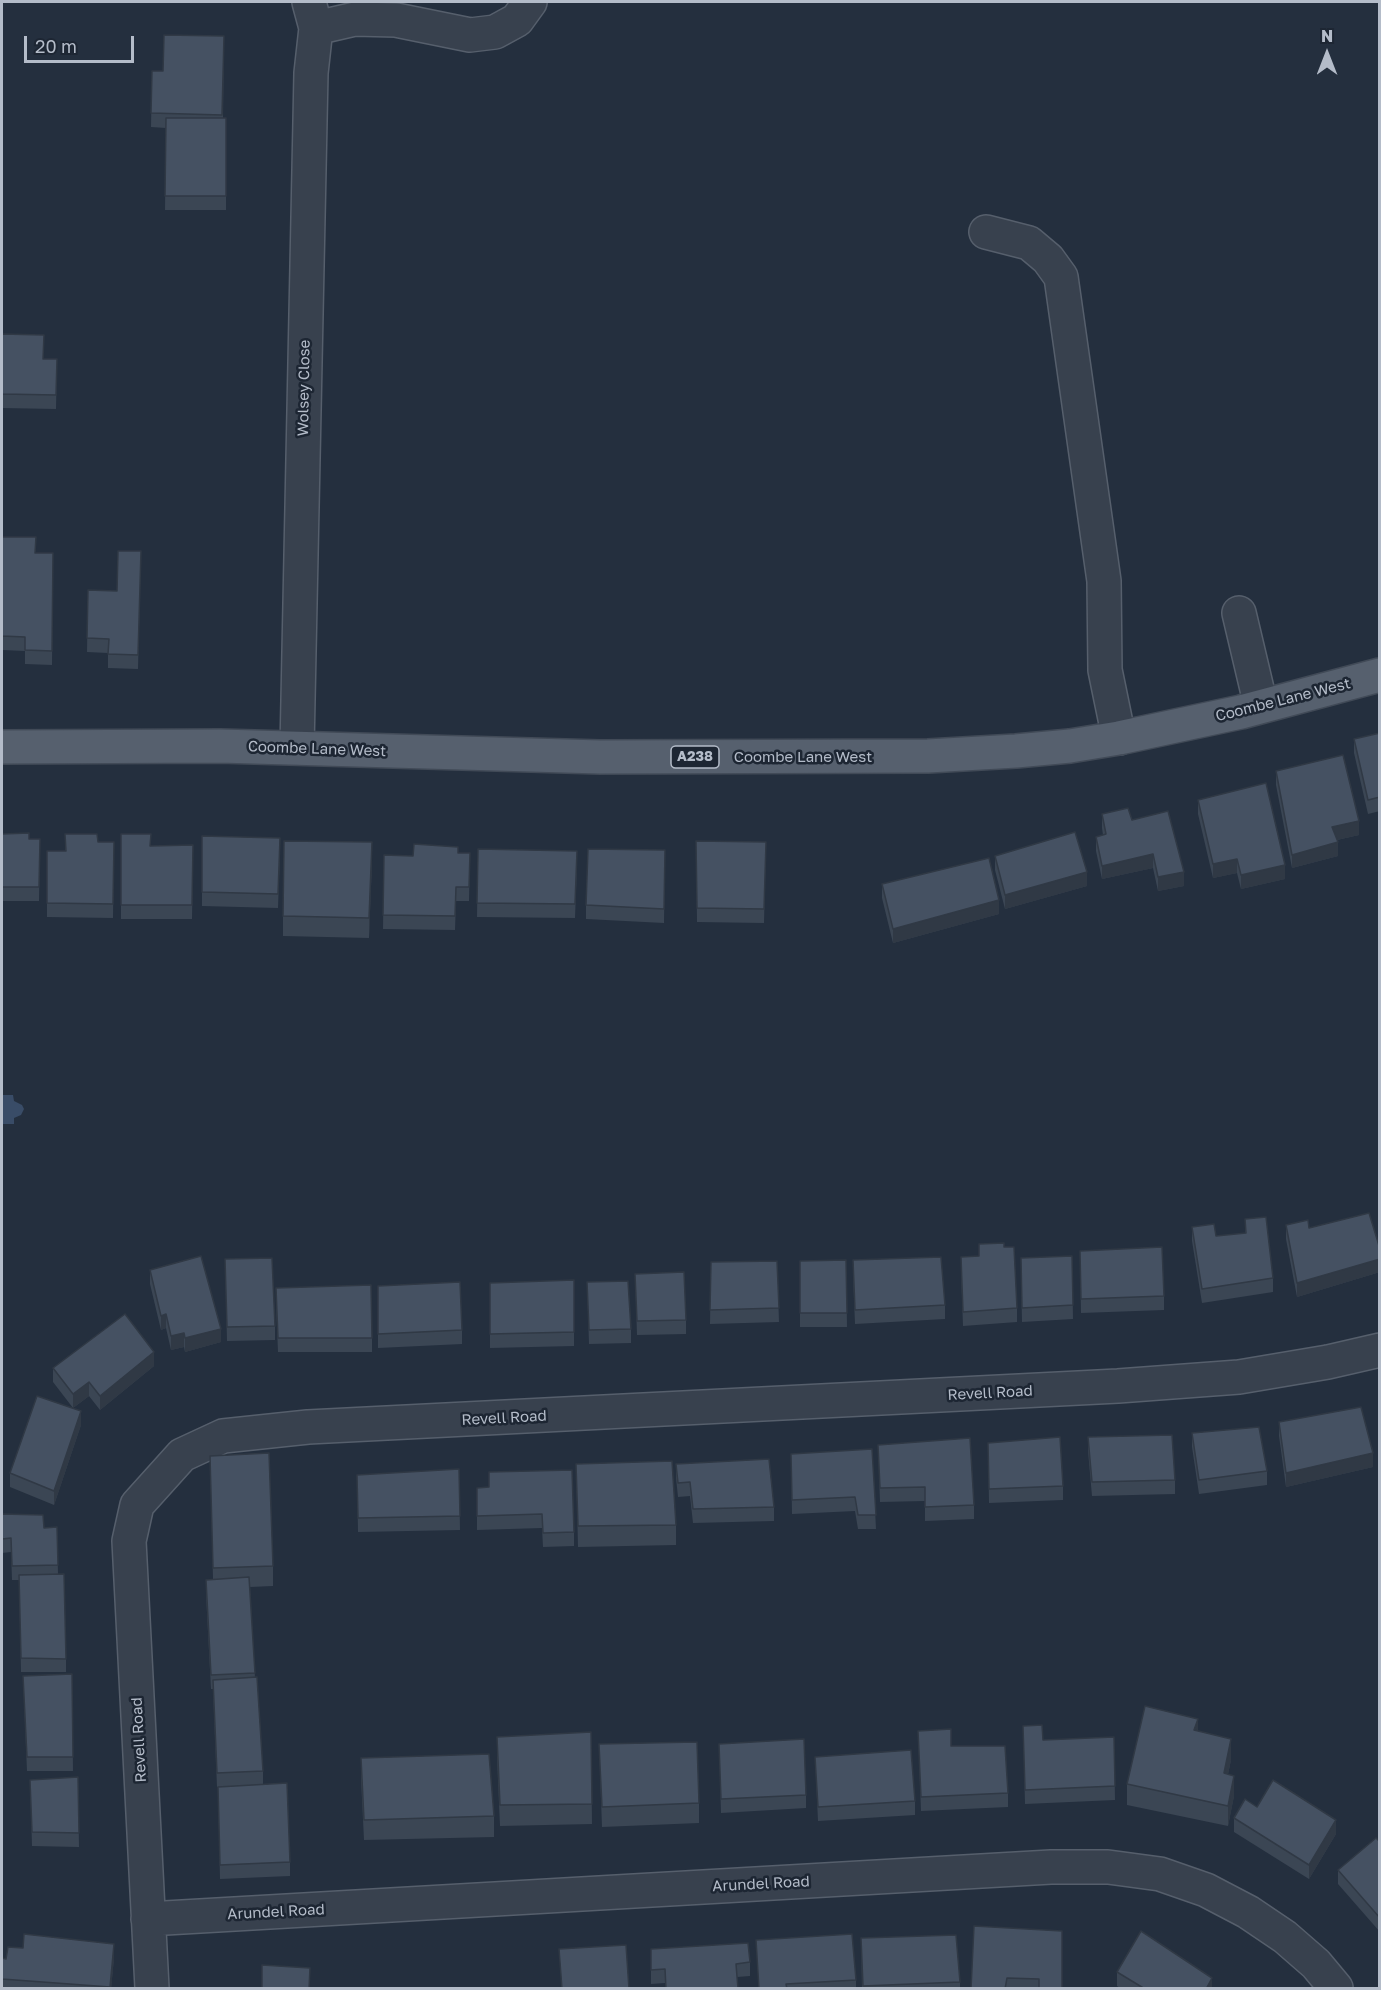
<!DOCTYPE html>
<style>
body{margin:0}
#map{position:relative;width:1381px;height:1990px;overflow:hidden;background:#242f3e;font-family:"Golos Text",sans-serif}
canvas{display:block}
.frame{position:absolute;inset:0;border:3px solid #b4bcc9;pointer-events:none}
.north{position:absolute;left:1297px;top:24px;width:60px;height:60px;-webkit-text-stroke:4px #1d2633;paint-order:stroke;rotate:0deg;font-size:16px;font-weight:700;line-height:24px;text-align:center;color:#b4bcc9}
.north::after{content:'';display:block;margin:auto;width:21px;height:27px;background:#b4bcc9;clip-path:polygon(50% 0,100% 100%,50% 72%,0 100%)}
.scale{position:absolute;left:24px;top:36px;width:110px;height:27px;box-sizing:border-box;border:3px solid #b4bcc9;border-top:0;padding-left:8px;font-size:18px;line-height:21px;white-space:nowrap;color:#b4bcc9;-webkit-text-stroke:4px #1d2633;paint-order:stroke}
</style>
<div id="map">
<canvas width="1381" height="1990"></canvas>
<div class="frame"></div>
<div class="north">N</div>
<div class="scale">20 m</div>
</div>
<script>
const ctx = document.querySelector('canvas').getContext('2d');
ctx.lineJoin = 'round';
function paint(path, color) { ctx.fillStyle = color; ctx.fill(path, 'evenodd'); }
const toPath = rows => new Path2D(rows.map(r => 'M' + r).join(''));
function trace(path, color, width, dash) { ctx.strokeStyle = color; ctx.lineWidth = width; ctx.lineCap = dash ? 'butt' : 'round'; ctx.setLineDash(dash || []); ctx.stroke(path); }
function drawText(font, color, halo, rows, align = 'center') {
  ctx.font = font + ' "Golos Text",sans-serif'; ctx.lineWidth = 5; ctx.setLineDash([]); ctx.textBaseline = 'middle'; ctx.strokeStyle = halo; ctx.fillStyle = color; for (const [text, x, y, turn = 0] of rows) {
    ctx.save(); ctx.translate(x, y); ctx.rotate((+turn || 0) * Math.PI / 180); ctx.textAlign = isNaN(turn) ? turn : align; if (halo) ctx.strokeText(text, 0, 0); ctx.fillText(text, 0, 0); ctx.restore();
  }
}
const water = toPath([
 [2,1095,13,1095,14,1101,22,1105,24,1109,21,1115,14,1118,14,1124,2,1124]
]);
const minor = toPath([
 [316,28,355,19,396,20,470,35,495,32,517,20,530,2],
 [986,232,1029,243,1048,259,1061,277,1104,581,1105,670,1119,738],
 [1239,613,1261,706],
 [297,748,311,73,316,28,309,2],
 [148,1919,1051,1867,1108,1867,1160,1874,1206,1890,1248,1912,1285,1937,1316,1964,1336,1988],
 [152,1988,129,1541,137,1505,182,1455,223,1436,308,1427,1118,1386,1239,1377,1328,1362,1380,1350]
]);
const major = toPath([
 [2,747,220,746,600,757,928,756,1016,751,1070,746,1119,738,1241,712,1380,675]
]);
const wall = toPath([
 [224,36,223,118,226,118,226,210,165,210,166,128,151,127,152,71,163,71],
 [2,334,43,359,57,359,56,409,2,408],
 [2,537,36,553,53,553,52,665,25,664,25,651,2,650],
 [141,551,138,669,108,668,108,653,87,652,88,590,117,591],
 [1380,733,1380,811,1368,814,1354,753,1354,739],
 [1276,771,1359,835,1337,840,1338,856,1292,868,1276,785],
 [1198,800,1285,879,1241,889,1237,873,1213,878,1198,814],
 [1102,814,1132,820,1184,886,1158,891,1153,868,1102,879,1096,851,1096,837,1103,835,1102,828],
 [2,834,29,839,40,839,39,901,2,901],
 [65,834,98,842,114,842,113,918,47,917,47,851,65,851],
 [121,834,151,846,193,859,192,919,121,919],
 [202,836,280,852,278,908,202,906],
 [696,841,766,842,764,923,697,922],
 [478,849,577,865,575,918,477,917],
 [665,850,664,923,586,919,586,905],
 [458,853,470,853,469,901,456,901,455,930,383,929,384,855,413,856],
 [995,856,1087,886,1005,909,995,870],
 [372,862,369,938,283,936,283,916],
 [882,884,999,914,893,943,882,898],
 [1245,1219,1273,1278,1273,1292,1202,1303,1192,1241,1192,1227,1216,1236,1245,1233],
 [1286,1225,1309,1228,1380,1249,1380,1272,1297,1297,1286,1239],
 [1004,1247,1017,1308,1017,1322,963,1326,961,1271,979,1256],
 [1080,1251,1164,1296,1164,1310,1081,1313],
 [1072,1256,1073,1319,1022,1322,1021,1272],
 [225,1259,275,1326,275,1340,227,1341],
 [846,1260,847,1327,800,1327,800,1261],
 [777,1261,779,1322,710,1324,711,1262],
 [150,1270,221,1342,185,1352,184,1347,171,1350,166,1328,161,1330,150,1284],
 [635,1274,686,1320,686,1334,637,1335],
 [853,1274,945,1305,945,1319,855,1324],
 [574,1280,574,1346,490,1348,490,1283],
 [587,1282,631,1329,631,1343,589,1344],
 [378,1286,462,1330,462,1344,378,1348],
 [276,1302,372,1338,372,1352,278,1352],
 [154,1366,100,1410,89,1396,73,1408,81,1425,54,1505,10,1487,10,1473,73,1408,53,1382,53,1368],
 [1279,1422,1373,1467,1286,1487,1279,1436],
 [1192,1433,1267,1471,1267,1485,1199,1494,1192,1447],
 [1088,1437,1175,1480,1175,1494,1092,1496,1088,1451],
 [988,1443,1063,1486,1063,1500,989,1503],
 [878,1445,974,1505,974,1519,925,1521,925,1501,880,1502],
 [872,1449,876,1529,858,1529,855,1511,792,1514,791,1454],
 [210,1456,273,1566,273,1586,250,1587,255,1678,263,1771,263,1784,290,1862,290,1876,220,1879,218,1787,229,1786,217,1787,213,1689,211,1689,206,1594,206,1580,213,1579],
 [576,1464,676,1525,676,1545,578,1547],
 [676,1464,774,1507,774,1521,693,1523,690,1496,678,1497,676,1478],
 [459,1469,460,1530,358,1532,357,1475],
 [489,1472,574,1532,574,1546,543,1547,542,1528,477,1530,477,1488,489,1487],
 [2,1514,44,1528,57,1527,58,1574,66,1659,66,1672,21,1672,19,1580,12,1580,11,1552,2,1553],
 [72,1674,73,1771,27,1771,23,1676],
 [1023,1726,1043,1740,1114,1737,1115,1800,1025,1804],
 [918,1731,951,1746,1008,1793,1008,1807,921,1811],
 [591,1732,592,1824,500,1826,497,1758,497,1737],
 [599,1744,699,1803,699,1823,602,1827],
 [719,1744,806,1795,806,1808,721,1813],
 [815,1757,915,1801,915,1815,818,1821],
 [361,1758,494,1816,494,1837,364,1840,361,1779],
 [1231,1760,1228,1774,1234,1796,1228,1826,1127,1805,1127,1784],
 [78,1777,79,1847,32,1846,30,1780],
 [1257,1807,1336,1834,1309,1879,1234,1832,1234,1818],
 [1380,1842,1380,1932,1338,1884,1338,1870],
 [974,1926,1062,1989,971,1989],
 [861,1938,960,1982,960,1989,862,1989],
 [756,1940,856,1980,856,1989,759,1989],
 [651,1949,750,1962,750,1976,737,1977,738,1989,666,1989,665,1983,651,1984],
 [2,1958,114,1958,111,1989,2,1989],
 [1117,1972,1212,1989,1121,1989,1117,1986]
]);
const shadedWall = toPath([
 [1359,821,1359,835,1332,841,1332,827],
 [372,842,372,862,369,938,369,918],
 [1338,842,1338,856,1292,868,1292,855],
 [1153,854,1153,868,1102,879,1102,866],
 [1237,859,1237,873,1213,878,1213,864],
 [1285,865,1285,879,1241,889,1241,875],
 [1087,872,1087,886,1005,909,1005,895],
 [1184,872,1184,886,1158,891,1158,877],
 [999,900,999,914,893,943,893,929],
 [1380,1259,1380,1272,1297,1297,1297,1283],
 [166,1314,166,1328,161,1330,161,1316],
 [221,1329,221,1342,185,1352,185,1338],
 [184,1333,184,1347,171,1350,171,1336],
 [154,1352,154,1366,100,1410,100,1396],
 [89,1382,89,1396,73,1408,73,1394],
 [81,1411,81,1425,54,1505,54,1491],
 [1373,1453,1373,1467,1286,1487,1286,1473],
 [1198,1719,1198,1739,1194,1730],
 [1231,1739,1231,1760,1224,1793,1224,1773],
 [1234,1776,1234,1796,1228,1826,1228,1806],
 [1336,1820,1336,1834,1309,1879,1309,1865],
 [114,1944,114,1958,111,1989,110,1989],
 [1212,1978,1212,1989,1206,1989]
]);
const building = toPath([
 [164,35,224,36,222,115,151,113,152,71,163,71,164,35],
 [166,118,226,118,226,196,165,196,166,118],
 [2,334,44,335,43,359,57,359,56,395,2,394,2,334],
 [2,537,36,537,35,553,53,553,52,651,25,650,25,637,2,636,2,537],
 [118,551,141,551,138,655,108,654,109,639,87,638,88,590,117,591,118,551],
 [1380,733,1380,797,1368,800,1354,739,1380,733],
 [1343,755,1359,821,1332,827,1338,842,1292,855,1276,771,1343,755],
 [1266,783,1285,865,1241,875,1237,859,1213,864,1198,800,1266,783],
 [1128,808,1132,820,1168,811,1184,872,1158,877,1153,854,1102,866,1096,837,1106,834,1102,814,1128,808],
 [1075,832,1087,872,1005,895,995,856,1075,832],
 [29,833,29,839,40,839,39,887,2,887,2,834,29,833],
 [65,834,97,834,98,842,114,842,113,904,47,903,47,851,66,851,65,834],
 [121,834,151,834,150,846,193,845,192,905,121,905,121,834],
 [202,836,280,838,278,894,202,892,202,836],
 [284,841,372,842,369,918,283,916,284,841],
 [696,841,766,842,764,909,697,908,696,841],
 [414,844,458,847,458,853,470,853,469,887,456,887,455,916,383,915,384,855,413,856,414,844],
 [478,849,577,851,575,904,477,903,478,849],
 [588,849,665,850,664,909,586,905,588,849],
 [989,858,999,900,893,929,882,884,989,858],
 [1369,1213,1380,1249,1380,1259,1297,1283,1286,1225,1308,1220,1309,1228,1369,1213],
 [1266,1217,1273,1278,1202,1289,1192,1227,1214,1224,1216,1236,1246,1233,1245,1219,1266,1217],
 [1004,1243,1004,1247,1014,1247,1017,1308,963,1312,961,1257,979,1256,979,1244,1004,1243],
 [1162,1247,1164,1296,1081,1299,1080,1251,1162,1247],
 [201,1256,221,1329,185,1338,184,1333,171,1336,166,1314,161,1316,150,1270,201,1256],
 [1072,1256,1073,1305,1022,1308,1021,1258,1072,1256],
 [941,1257,945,1305,855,1310,853,1260,941,1257],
 [272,1258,275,1326,227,1327,225,1259,272,1258],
 [846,1260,847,1313,800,1313,800,1261,846,1260],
 [777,1261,779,1308,710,1310,711,1262,777,1261],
 [684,1272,686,1320,637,1321,635,1274,684,1272],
 [574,1280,574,1332,490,1334,490,1283,574,1280],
 [628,1281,631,1329,589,1330,587,1282,628,1281],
 [460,1282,462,1330,378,1334,378,1286,460,1282],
 [371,1285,372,1338,278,1338,276,1288,371,1285],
 [125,1314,154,1352,100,1396,89,1382,73,1394,53,1368,125,1314],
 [37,1396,81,1411,54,1491,10,1473,37,1396],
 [1361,1407,1373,1453,1286,1473,1279,1422,1361,1407],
 [1259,1427,1267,1471,1199,1480,1192,1433,1259,1427],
 [1172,1435,1175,1480,1092,1482,1088,1437,1172,1435],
 [1060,1437,1063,1486,989,1489,988,1443,1060,1437],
 [970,1438,974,1505,925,1507,925,1487,880,1488,878,1445,970,1438],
 [872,1449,876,1515,858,1515,855,1497,792,1500,791,1454,872,1449],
 [269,1453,273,1566,213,1568,210,1456,269,1453],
 [769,1459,774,1507,693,1509,690,1482,678,1483,676,1464,769,1459],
 [672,1461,676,1525,578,1526,576,1464,672,1461],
 [459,1469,460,1516,358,1518,357,1475,459,1469],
 [572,1470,574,1532,543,1533,542,1514,477,1516,477,1488,489,1487,489,1472,572,1470],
 [2,1514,43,1515,44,1528,57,1527,58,1565,12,1566,11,1538,2,1539,2,1514],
 [64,1574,66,1659,21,1658,19,1575,64,1574],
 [249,1577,255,1673,211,1675,206,1580,249,1577],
 [72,1674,73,1757,27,1757,23,1676,72,1674],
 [257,1677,263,1771,217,1773,213,1680,257,1677],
 [1145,1706,1198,1719,1194,1730,1231,1739,1224,1773,1234,1776,1228,1806,1127,1784,1145,1706],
 [1042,1725,1043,1740,1114,1737,1115,1786,1025,1790,1023,1726,1042,1725],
 [951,1729,951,1746,1005,1746,1008,1793,921,1797,918,1731,951,1729],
 [591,1732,592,1804,500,1805,497,1737,591,1732],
 [804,1739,806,1795,721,1799,719,1744,804,1739],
 [697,1742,699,1803,602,1807,599,1744,697,1742],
 [911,1750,915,1801,818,1807,815,1757,911,1750],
 [489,1754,494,1816,364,1820,361,1758,489,1754],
 [78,1777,79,1833,32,1832,30,1780,78,1777],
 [1273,1780,1336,1820,1309,1865,1234,1818,1245,1799,1257,1807,1273,1780],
 [287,1783,290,1862,220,1865,218,1787,287,1783],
 [1376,1838,1380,1842,1380,1918,1338,1870,1376,1838],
 [974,1926,1062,1931,1062,1989,1039,1989,1039,1979,1007,1978,1005,1989,971,1989,974,1926],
 [1141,1931,1212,1978,1206,1989,1145,1989,1117,1972,1141,1931],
 [24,1934,114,1944,110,1987,2,1979,2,1958,6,1959,8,1947,23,1948,24,1934],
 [852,1934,856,1980,786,1984,787,1989,759,1989,756,1940,852,1934],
 [956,1935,960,1982,863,1986,861,1938,956,1935],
 [748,1943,750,1962,736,1964,738,1989,666,1989,665,1969,651,1970,651,1949,748,1943],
 [626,1945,629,1989,562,1989,559,1949,626,1945],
 [262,1965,310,1968,309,1989,262,1989,262,1965]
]);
const shields = [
 [695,757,48]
];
const shieldNames = [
 ["A238",695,757]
];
const streetNames = [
 ["Wolsey Close",304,388,-89],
 ["Coombe Lane West",1283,700,-14],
 ["Coombe Lane West",317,749,2],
 ["Coombe Lane West",803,757],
 ["Revell Road",990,1393,-3],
 ["Revell Road",504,1418,-3],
 ["Revell Road",139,1740,-93],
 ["Arundel Road",761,1884,-3],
 ["Arundel Road",276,1912,-3]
];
paint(water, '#394c67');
trace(minor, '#565f6c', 36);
trace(major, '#414a57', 36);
trace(minor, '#38414e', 33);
trace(major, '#56606e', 33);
paint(wall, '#3b4654');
paint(shadedWall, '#303945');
paint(building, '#455162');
trace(building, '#303945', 1.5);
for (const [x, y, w] of shields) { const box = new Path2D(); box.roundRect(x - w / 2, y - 11, w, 22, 4.5); ctx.fillStyle = '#1d2633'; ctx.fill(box); trace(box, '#b4bcc9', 1.5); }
drawText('bold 14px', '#b4bcc9', null, shieldNames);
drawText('15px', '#b4bcc9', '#1d2633', streetNames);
</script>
